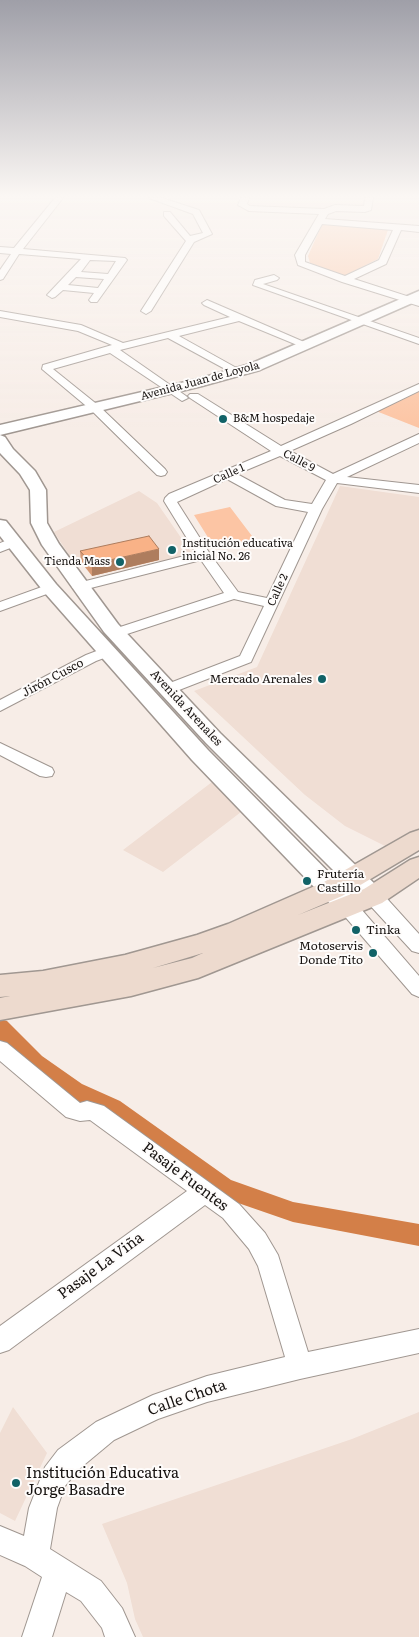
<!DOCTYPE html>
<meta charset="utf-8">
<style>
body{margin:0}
canvas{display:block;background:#f7ede7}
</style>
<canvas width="419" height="1637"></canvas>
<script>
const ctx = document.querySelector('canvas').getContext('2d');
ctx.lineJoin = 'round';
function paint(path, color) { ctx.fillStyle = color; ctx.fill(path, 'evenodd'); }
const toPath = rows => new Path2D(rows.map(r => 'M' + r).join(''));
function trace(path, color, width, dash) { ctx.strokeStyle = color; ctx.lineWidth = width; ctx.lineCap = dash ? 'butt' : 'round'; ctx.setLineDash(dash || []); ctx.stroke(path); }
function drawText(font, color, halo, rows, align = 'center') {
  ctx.font = font + ' Literata,serif'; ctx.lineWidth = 4; ctx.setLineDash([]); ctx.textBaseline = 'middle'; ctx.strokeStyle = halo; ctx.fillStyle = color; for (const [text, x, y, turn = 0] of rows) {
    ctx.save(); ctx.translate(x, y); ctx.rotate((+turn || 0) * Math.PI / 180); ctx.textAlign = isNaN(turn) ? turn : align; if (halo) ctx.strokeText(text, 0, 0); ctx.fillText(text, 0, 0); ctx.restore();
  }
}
const built = toPath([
 [340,486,419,497,419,834,387,847,345,826,305,795,194,691,257,667],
 [139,491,157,503,193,555,160,562,149,547,75,564,54,532],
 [212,782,241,812,163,872,123,850],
 [13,1407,47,1453,15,1521,0,1513,0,1433],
 [419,1412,419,1637,143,1637,135,1619,127,1583,102,1524,352,1439]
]);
const green = toPath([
 [323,222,389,227,378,259,344,276,310,263,308,256],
 [417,391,419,392,419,428,376,411],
 [230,507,255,540,214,547,194,515]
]);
const canal = toPath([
 [0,1019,7,1021,42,1056,82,1084,120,1101,231,1180,293,1202,419,1224,419,1246,293,1222,215,1195,104,1113,66,1096,28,1068,0,1040,0,1019]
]);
const minor = toPath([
 [55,198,63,198,23,249,125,258,127,260,97,302,91,302,89,300,94,293,63,290,55,297,52,298,47,295,81,259,19,254,3,279,0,280,0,270,11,254,0,253,0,247,14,248,55,198],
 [90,260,116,261,108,274,81,272,90,260],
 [76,277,104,279,98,288,68,285,76,277],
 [149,198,162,198,199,210,212,234,194,242,151,311,146,314,141,311,186,241,164,216,164,212,170,212,190,236,203,233,193,214,149,198],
 [241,198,249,198,247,204,250,206,324,209,335,205,364,206,365,198,373,198,371,210,365,212,336,211,328,214,325,219,419,226,419,232,401,230,386,264,354,279,419,300,419,306,342,282,298,265,295,255,319,214,249,211,238,205,241,198],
 [322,224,393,230,379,260,345,276,305,262,305,255,322,224],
 [274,275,279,278,277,280,263,284,419,338,419,344,253,285,255,280,274,275],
 [207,300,311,345,310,347,302,347,239,321,179,336,242,371,243,373,242,375,238,376,168,338,120,350,186,396,188,398,182,401,110,353,53,369,99,406,165,469,167,472,165,475,161,476,157,475,91,410,42,369,43,365,112,345,78,331,0,317,0,311,81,325,123,343,230,317,204,305,202,303,207,300],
 [419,384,419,391,351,424,290,451,333,474,419,434,419,443,347,477,419,485,419,493,337,483,322,509,251,662,174,692,162,692,160,689,162,686,240,656,264,606,234,599,121,636,111,636,109,633,111,630,224,593,201,560,79,591,72,587,74,584,196,553,164,501,165,498,169,494,271,451,190,398,188,396,190,394,198,394,281,446,419,384],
 [280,456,326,480,312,504,285,500,237,474,280,456],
 [227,479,276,506,308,512,267,598,238,592,210,554,177,502,227,479],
 [13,538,18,539,20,542,18,545,0,552,0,543,13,538],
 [50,584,55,585,57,588,55,591,0,611,0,602,50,584],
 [107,647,112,649,115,652,112,655,96,661,0,711,0,700,86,655,107,647],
 [0,743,52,768,54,772,52,776,46,777,40,776,0,755,0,743],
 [373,889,380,891,419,934,419,953,412,951,366,901,364,896,366,891,373,889],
 [348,900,355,902,419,976,419,997,412,994,341,912,339,907,341,902,348,900],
 [0,1041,7,1043,80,1103,87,1101,104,1106,239,1204,265,1233,278,1255,308,1352,419,1329,419,1353,300,1379,207,1402,158,1419,114,1440,78,1470,65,1486,57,1508,50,1549,101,1581,122,1608,135,1637,105,1637,102,1628,81,1601,66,1592,52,1637,22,1637,42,1577,25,1566,0,1555,0,1526,24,1536,29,1508,45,1467,58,1450,96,1422,153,1395,207,1376,285,1357,258,1266,249,1249,223,1218,205,1205,9,1350,0,1353,0,1326,187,1191,90,1120,80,1121,66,1117,0,1061,0,1041]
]);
const tertiary = toPath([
 [419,291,419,300,260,370,202,386,0,435,0,425,198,379,250,364,419,291],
 [0,435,5,437,13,449,35,471,46,490,47,523,59,544,118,624,220,733,381,890,385,896,381,902,373,905,365,902,206,743,104,632,42,545,31,523,30,490,20,474,0,453,0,435],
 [0,520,6,521,56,584,208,750,357,901,360,907,357,913,348,916,339,913,192,760,44,592,0,536,0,520]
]);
const secondary = toPath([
 [419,830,419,850,342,896,298,915,364,889,410,860,419,857,419,878,382,903,198,978,131,996,0,1020,0,998,10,996,0,997,0,975,43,971,125,955,197,935,228,924,324,882,410,833,419,830],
 [203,953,192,958,153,968,203,953]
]);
const wall = toPath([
 [80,551,159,560,92,576,81,562]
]);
const shadedWall = toPath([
 [159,549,159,560,92,576,92,564]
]);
const building = toPath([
 [149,536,159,549,92,564,80,551,149,536]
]);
const markers = [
 [223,419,5,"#116267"],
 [172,550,5,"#116267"],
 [120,562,5,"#116267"],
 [322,679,5,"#116267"],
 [307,881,5,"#116267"],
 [356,930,5,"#116267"],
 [373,953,5,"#116267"],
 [16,1483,5,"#116267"]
];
const farStreetnames = [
 ["Avenida Juan de Loyola",200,381,-15],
 ["Calle 9",299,461,28],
 ["Calle 1",229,474,-24],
 ["Calle 2",278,590,-65]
];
const farPoinames = [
 ["B&M hospedaje",233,419],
 ["Institución educativa",182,544],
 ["inicial No. 26",182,557],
 ["Tienda Mass",110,562,"right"]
];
const streetNames = [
 ["Jirón Cusco",53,678,-28],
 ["Avenida Arenales",186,708,47]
];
const poiNames = [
 ["Mercado Arenales",312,679],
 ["Frutería",317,874,"left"],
 ["Castillo",317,888,"left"],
 ["Tinka",366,930,"left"],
 ["Motoservis",363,946],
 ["Donde Tito",363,960]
];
const nearStreetnames = [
 ["Pasaje Fuentes",185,1177,37],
 ["Pasaje La Viña",101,1266,-36],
 ["Calle Chota",187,1398,-19]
];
const nearPoinames = [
 ["Institución Educativa",26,1474],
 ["Jorge Basadre",26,1491]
];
paint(built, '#f0ded4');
paint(green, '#fcc5a4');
paint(canal, '#d37f48');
trace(minor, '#a09791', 2);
trace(tertiary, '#a09791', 3);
trace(secondary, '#a09791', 3);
paint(minor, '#fff');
paint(tertiary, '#fff');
paint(secondary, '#eddace');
paint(wall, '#d69974');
paint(shadedWall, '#ae7d5e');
paint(building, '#f9b287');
trace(building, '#ae7d5e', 1);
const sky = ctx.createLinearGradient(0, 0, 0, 427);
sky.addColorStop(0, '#9f9fa8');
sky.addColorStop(0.46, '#fbf7f4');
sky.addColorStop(1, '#fbf7f400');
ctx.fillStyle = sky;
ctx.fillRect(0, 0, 419, 427);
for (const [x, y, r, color] of markers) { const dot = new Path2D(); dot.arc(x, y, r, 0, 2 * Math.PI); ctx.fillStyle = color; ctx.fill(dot); trace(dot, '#fefcfb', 2); }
drawText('11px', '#171311', '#fefcfb', farStreetnames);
drawText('11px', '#171311', '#fefcfb', farPoinames, 'left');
drawText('12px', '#171311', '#fefcfb', streetNames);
drawText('12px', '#171311', '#fefcfb', poiNames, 'right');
drawText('15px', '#171311', '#fefcfb', nearStreetnames);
drawText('15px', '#171311', '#fefcfb', nearPoinames, 'left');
</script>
